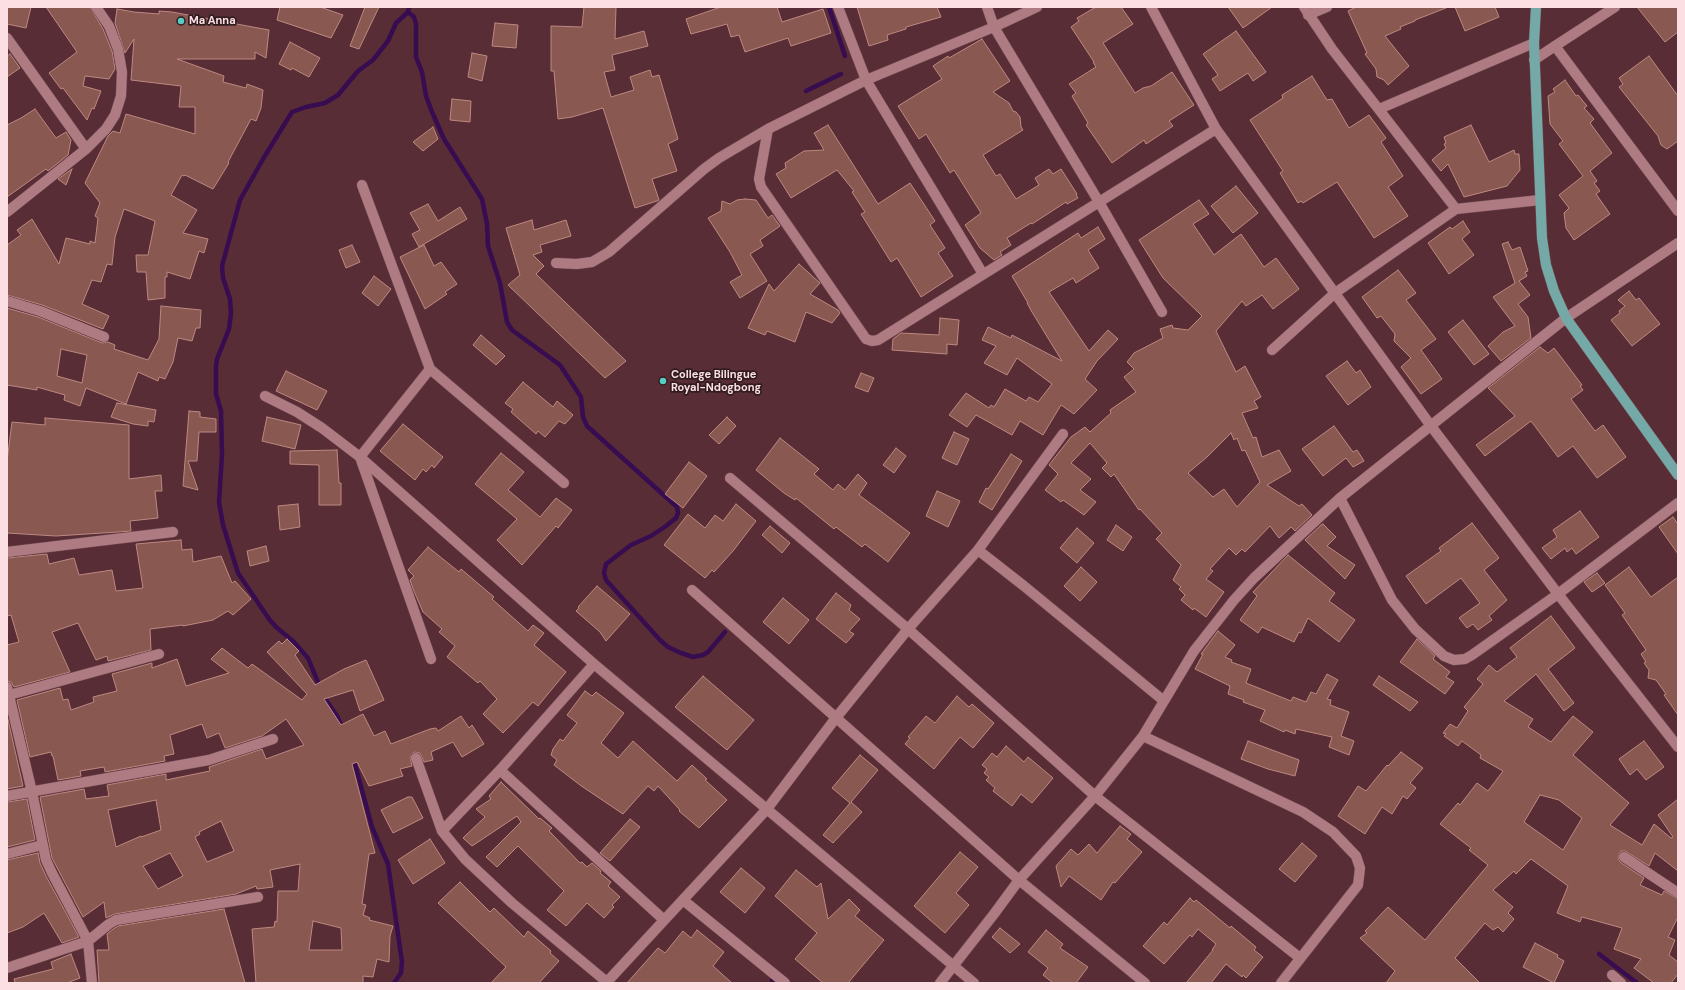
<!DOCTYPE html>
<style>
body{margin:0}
#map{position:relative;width:1685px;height:990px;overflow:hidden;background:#592d35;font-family:"DM Sans",sans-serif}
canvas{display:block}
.frame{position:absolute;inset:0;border:8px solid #fcdfe2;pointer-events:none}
</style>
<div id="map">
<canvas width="1685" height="990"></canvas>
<div class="frame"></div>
</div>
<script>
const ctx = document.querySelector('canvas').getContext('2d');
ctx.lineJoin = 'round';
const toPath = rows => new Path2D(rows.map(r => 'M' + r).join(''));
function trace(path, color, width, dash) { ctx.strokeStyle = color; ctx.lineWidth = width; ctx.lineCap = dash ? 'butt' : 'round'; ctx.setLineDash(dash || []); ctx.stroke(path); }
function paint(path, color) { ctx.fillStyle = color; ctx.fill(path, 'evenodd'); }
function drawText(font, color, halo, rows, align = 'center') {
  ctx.font = font + ' "DM Sans",sans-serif'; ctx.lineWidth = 3.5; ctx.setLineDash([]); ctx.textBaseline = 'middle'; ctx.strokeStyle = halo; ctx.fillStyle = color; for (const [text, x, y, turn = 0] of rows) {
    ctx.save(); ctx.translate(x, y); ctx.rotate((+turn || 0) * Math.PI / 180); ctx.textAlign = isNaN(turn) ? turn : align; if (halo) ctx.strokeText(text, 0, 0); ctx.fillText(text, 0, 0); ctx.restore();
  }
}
const stream = toPath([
 [829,7,845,56],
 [408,12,414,17,416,24,416,57,422,72,426,96,432,112,444,139,482,199,487,224,488,246,500,283,507,322,512,330,560,365,581,397,583,417,587,426,677,507,678,513,676,518,666,526,651,536,631,545,606,564,604,573,606,580,660,640,668,647,681,653,693,657,703,655,708,652,725,632],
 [806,91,841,74],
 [343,730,337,716,324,697,308,658,293,641,276,627,269,619,238,573,223,525,219,502,222,454,221,411,216,394,216,366,217,359,229,329,231,313,230,299,223,278,222,266,240,200,263,159,292,112,306,107,325,103,338,95,358,71,373,60,388,41,396,23,408,12,409,7],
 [353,757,372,827,388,864,402,962,401,973,394,983],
 [1599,954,1637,983],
 [772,980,775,983]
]);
const building = toPath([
 [7,7,31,7,26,28,7,24,7,7],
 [46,7,90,7,103,29,112,51,115,69,109,79,85,76,83,86,101,91,94,109,92,108,87,120,63,88,61,89,49,73,77,52,46,7],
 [280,7,320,7,343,15,331,38,277,20,280,7],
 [365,7,379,7,359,49,350,46,365,7],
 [584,7,616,7,615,39,644,31,648,46,612,55,615,70,604,72,611,97,634,90,630,77,650,70,652,77,659,75,678,139,668,144,677,171,652,179,659,200,657,201,635,208,603,108,572,117,558,119,554,71,551,71,551,26,582,27,584,7],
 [721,7,777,7,782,22,823,9,831,33,791,46,788,38,745,52,739,35,731,37,727,24,691,34,686,19,721,7],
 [857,7,937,7,941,17,906,27,906,29,887,35,888,40,869,46,857,7],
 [1096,7,1121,7,1133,24,1103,43,1135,93,1143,88,1151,86,1172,72,1194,105,1169,121,1173,126,1146,144,1144,140,1112,163,1086,125,1088,123,1072,96,1076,93,1069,84,1096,67,1093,62,1094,62,1071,27,1079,21,1077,18,1096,7],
 [1228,7,1272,7,1243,28,1228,7],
 [1356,7,1446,7,1446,8,1415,20,1415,21,1400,27,1401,29,1385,36,1409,66,1388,85,1384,80,1377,77,1376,69,1365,54,1367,53,1348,11,1356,7],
 [1455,7,1495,7,1499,17,1465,31,1455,7],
 [1637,7,1678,7,1678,32,1665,42,1637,7],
 [117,9,134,12,159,14,159,11,172,12,269,30,266,58,255,52,255,59,177,59,224,76,223,82,246,88,247,84,263,90,261,108,256,121,251,119,228,162,229,163,213,189,185,175,184,176,182,175,171,195,197,210,183,233,208,239,204,253,199,251,190,279,167,272,167,277,165,277,165,298,148,300,146,272,137,272,136,255,148,255,155,221,124,209,115,237,112,265,107,264,101,282,92,280,82,304,109,316,103,329,42,305,7,295,7,245,21,235,17,230,32,219,59,264,66,238,90,244,90,241,95,243,98,218,95,216,100,203,85,183,108,136,113,131,120,133,126,114,195,134,195,107,179,107,181,86,131,80,134,39,125,53,115,23,117,9],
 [495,23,518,25,516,48,492,46,495,23],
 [1236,31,1266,72,1253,81,1248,73,1220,91,1212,79,1218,75,1203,54,1236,31],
 [982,39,1010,81,993,92,1009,103,1013,111,1016,112,1020,117,1021,127,1023,130,983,155,996,176,1000,174,1016,199,1039,185,1035,178,1049,169,1053,174,1061,169,1077,194,1076,195,1078,198,1067,204,1066,202,1032,224,1031,223,1007,238,1011,245,1000,252,1002,255,994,260,980,248,965,225,981,213,954,170,950,173,926,134,919,139,898,106,942,79,933,66,948,56,949,58,982,39],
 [290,42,320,58,309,77,292,68,291,70,279,64,290,42],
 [472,53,487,56,482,81,468,77,472,53],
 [10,54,20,68,7,77,7,56,10,54],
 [1649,56,1678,96,1678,141,1667,149,1661,145,1658,136,1619,87,1623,84,1619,78,1649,56],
 [1312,76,1327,100,1332,99,1349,128,1369,115,1386,138,1381,142,1403,176,1388,187,1408,216,1374,238,1337,182,1303,203,1301,201,1298,203,1280,173,1283,171,1250,120,1283,98,1282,95,1312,76],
 [1565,80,1576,96,1578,95,1587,106,1584,108,1594,119,1590,123,1612,153,1590,171,1597,181,1594,183,1600,191,1596,194,1610,214,1574,240,1566,228,1564,213,1569,208,1559,195,1583,176,1559,144,1563,141,1550,124,1548,96,1555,92,1553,89,1565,80],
 [452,99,471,101,470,122,450,120,452,99],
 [35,109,56,138,66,132,71,140,68,155,48,171,46,169,7,197,7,125,21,118,35,109],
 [828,125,878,204,910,183,935,221,930,225,945,248,938,253,953,276,921,297,897,258,891,262,861,214,865,212,852,192,854,191,837,170,791,198,776,174,786,168,785,163,804,151,824,150,814,133,828,125],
 [1471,125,1489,162,1514,150,1515,154,1519,154,1520,170,1507,186,1464,197,1448,164,1441,171,1432,160,1446,148,1444,144,1446,143,1444,137,1471,125],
 [433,127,438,139,423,151,413,142,433,127],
 [72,169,66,185,58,179,72,169],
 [1236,186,1258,213,1233,233,1211,206,1236,186],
 [745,199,756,200,768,218,772,215,780,226,760,240,763,246,750,254,767,281,740,298,730,282,742,275,730,252,708,218,721,211,722,201,730,204,737,200,745,199],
 [1199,200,1209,214,1193,224,1214,255,1241,234,1264,267,1276,258,1299,289,1273,309,1262,295,1246,306,1242,301,1216,331,1236,372,1245,366,1261,397,1254,401,1258,408,1242,413,1253,438,1256,437,1262,457,1279,450,1291,471,1267,485,1299,506,1302,504,1312,515,1295,531,1291,527,1279,538,1270,526,1245,552,1242,549,1236,555,1229,548,1210,569,1213,571,1206,579,1224,592,1206,617,1194,608,1193,610,1181,600,1185,595,1179,589,1181,587,1173,580,1181,565,1156,539,1162,533,1140,509,1139,510,1114,474,1111,477,1102,468,1107,463,1090,443,1071,463,1091,479,1080,490,1096,502,1084,515,1063,500,1061,502,1045,490,1058,474,1049,465,1071,437,1085,427,1090,432,1111,413,1110,410,1136,392,1124,377,1134,369,1127,362,1134,353,1163,338,1160,329,1172,325,1173,328,1188,330,1202,316,1163,278,1139,240,1199,200],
 [1231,433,1234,440,1237,438,1242,451,1245,450,1260,482,1237,507,1224,489,1213,497,1188,473,1207,457,1231,433],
 [428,204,438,221,460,207,467,219,419,247,412,234,420,230,410,213,428,204],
 [532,220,534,230,566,220,571,236,540,245,542,252,533,255,544,266,536,274,626,361,605,378,508,285,520,275,506,228,532,220],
 [1463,221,1470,232,1462,239,1474,255,1449,274,1428,243,1450,227,1452,229,1463,221],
 [1098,227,1105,239,1088,250,1099,268,1076,283,1073,278,1049,292,1089,351,1108,330,1118,339,1097,361,1085,379,1097,390,1074,414,1061,405,1043,435,1020,421,1012,435,976,415,967,427,949,415,966,393,989,408,991,405,994,407,1005,389,1026,401,1029,397,1038,402,1052,384,1017,358,1007,375,984,363,996,346,982,340,988,327,1011,338,1012,335,1062,361,1032,312,1027,303,1028,303,1012,276,1078,233,1081,238,1098,227],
 [1508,242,1512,250,1520,247,1528,271,1525,272,1527,276,1519,281,1530,295,1518,304,1528,317,1531,338,1501,361,1488,346,1503,332,1515,326,1493,297,1515,283,1502,244,1508,242],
 [352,245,360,262,346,268,339,250,352,245],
 [424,245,434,266,441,262,457,284,445,292,447,294,425,309,400,257,424,245],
 [799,264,820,283,810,294,838,310,840,313,832,323,806,312,795,342,767,331,765,335,748,328,769,284,774,291,799,264],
 [1398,270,1416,293,1406,300,1436,339,1421,350,1442,379,1421,394,1401,367,1411,358,1394,341,1395,334,1381,316,1377,318,1362,297,1398,270],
 [374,276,391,289,378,306,362,293,374,276],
 [1629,291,1636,300,1639,298,1660,324,1632,346,1611,320,1620,313,1619,311,1625,306,1618,300,1629,291],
 [161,306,201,310,200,328,196,328,192,341,178,338,173,362,165,379,159,377,158,381,138,372,126,404,86,388,80,406,64,400,65,395,37,387,37,390,7,385,7,308,38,317,102,343,108,342,115,345,114,349,148,360,159,339,161,306],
 [61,349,87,355,82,383,57,376,61,349],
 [940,318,959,320,957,345,947,344,947,354,892,350,893,339,901,333,939,335,940,318],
 [1463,320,1489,354,1474,365,1448,332,1463,320],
 [481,335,505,356,496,365,473,345,481,335],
 [1540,347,1548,353,1554,348,1561,357,1582,385,1580,386,1583,390,1571,399,1595,431,1603,425,1626,457,1597,478,1573,446,1558,457,1531,421,1485,456,1476,445,1515,416,1488,388,1540,347],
 [1347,361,1356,373,1360,370,1371,387,1348,405,1326,376,1347,361],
 [286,371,327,391,317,410,276,391,286,371],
 [861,373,874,378,868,392,855,387,861,373],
 [523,382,553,407,557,401,573,415,565,424,559,421,545,437,538,431,536,434,511,412,513,409,505,403,523,382],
 [117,403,156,410,154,422,148,421,148,426,133,424,111,417,117,403],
 [189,411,200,412,200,417,216,419,216,432,199,432,197,461,188,461,198,490,183,486,189,411],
 [267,417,301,425,295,449,262,441,267,417],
 [727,417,736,426,719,444,709,435,727,417],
 [45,418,129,425,129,479,161,475,162,491,155,491,158,518,130,521,131,531,118,532,56,536,7,533,7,461,12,422,45,425,45,418],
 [403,424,443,457,434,468,432,465,426,472,423,469,415,480,380,451,403,424],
 [1334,426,1353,452,1357,450,1364,461,1353,467,1346,458,1323,476,1302,449,1334,426],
 [954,432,969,439,957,465,942,458,954,432],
 [780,438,819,469,814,474,833,490,838,484,845,490,858,474,867,483,859,495,910,533,888,562,865,544,862,547,836,527,834,529,796,498,795,500,784,493,756,470,780,438],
 [896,448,906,456,894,473,883,465,896,448],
 [337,450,339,483,341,483,341,505,319,505,319,465,290,464,290,451,337,450],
 [501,453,524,472,508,490,540,517,556,498,572,510,558,528,556,526,522,565,497,540,517,519,475,484,501,453],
 [1011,454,1022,461,992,510,979,502,986,488,988,489,1011,454],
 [689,462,707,476,683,508,665,494,689,462],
 [937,491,960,501,948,527,926,516,937,491],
 [298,504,300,527,280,530,278,506,298,504],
 [736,504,756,521,733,551,714,572,712,570,705,578,664,545,688,514,705,528,715,515,723,521,736,504],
 [1580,511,1599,537,1576,554,1572,548,1567,552,1565,548,1551,559,1542,548,1557,537,1553,530,1580,511],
 [1673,517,1678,524,1678,554,1659,527,1673,517],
 [1472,523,1499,558,1484,570,1507,600,1489,616,1492,620,1478,630,1473,624,1467,628,1459,618,1480,603,1461,578,1426,604,1406,576,1441,551,1439,548,1472,523],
 [1323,524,1336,537,1327,546,1355,565,1345,579,1305,540,1321,525,1323,524],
 [1116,525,1132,537,1123,551,1107,540,1116,525],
 [770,526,790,543,782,553,762,535,770,526],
 [1077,528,1094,543,1077,563,1060,548,1077,528],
 [181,540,182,550,192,549,193,562,221,556,232,583,235,581,251,599,233,615,228,611,213,620,183,626,183,625,150,629,151,650,108,661,107,656,96,660,78,623,52,632,70,672,14,687,11,682,7,681,7,645,19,642,11,615,7,616,7,558,47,554,49,564,74,558,79,575,112,570,116,591,143,588,136,544,181,540],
 [266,546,269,561,250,566,247,551,266,546],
 [428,547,459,572,461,569,494,597,492,599,528,631,533,625,544,633,534,645,566,672,538,706,533,702,503,733,483,714,497,699,480,681,478,683,447,657,455,646,439,632,442,629,423,612,413,589,410,580,414,576,408,570,428,547],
 [1288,555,1335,593,1329,601,1355,620,1339,642,1308,618,1301,633,1299,632,1294,642,1262,627,1258,633,1240,620,1257,596,1253,592,1288,555],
 [1081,567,1097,582,1080,601,1064,586,1081,567],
 [1629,567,1651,597,1678,577,1678,715,1664,695,1666,694,1656,680,1648,678,1649,670,1644,663,1646,662,1641,654,1646,650,1622,615,1625,613,1605,585,1629,567],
 [1597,573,1605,583,1592,592,1584,582,1597,573],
 [597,586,630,614,606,641,600,632,576,611,579,608,578,607,597,586],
 [836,593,851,605,849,610,860,619,849,631,854,634,846,643,816,619,836,593],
 [783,598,809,620,789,644,763,622,783,598],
 [1551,616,1575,648,1548,669,1574,703,1564,711,1536,674,1504,701,1533,719,1528,727,1551,742,1573,716,1593,732,1573,755,1629,803,1610,825,1642,845,1654,824,1671,838,1673,837,1658,815,1678,799,1678,871,1655,853,1649,866,1625,851,1621,851,1618,857,1620,862,1644,878,1640,885,1662,895,1664,891,1678,899,1678,917,1668,937,1675,940,1669,955,1678,962,1678,974,1671,983,1654,983,1634,968,1641,959,1614,949,1622,928,1582,917,1580,922,1557,913,1568,886,1531,859,1516,874,1514,871,1493,890,1513,907,1508,913,1514,919,1503,932,1498,927,1493,930,1485,923,1455,958,1480,983,1386,983,1395,971,1360,938,1367,933,1365,931,1388,907,1425,940,1488,865,1469,850,1471,848,1440,824,1458,803,1460,805,1477,783,1488,791,1503,771,1480,758,1481,755,1462,741,1458,746,1444,736,1446,734,1443,733,1450,724,1457,728,1468,711,1464,707,1483,684,1477,679,1489,665,1497,672,1517,657,1510,648,1551,616],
 [1540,795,1559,800,1582,818,1563,850,1524,822,1540,795],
 [1218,631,1235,645,1225,657,1232,660,1231,662,1251,669,1246,683,1291,701,1293,697,1306,702,1311,692,1316,694,1327,674,1338,680,1327,699,1331,700,1330,705,1349,712,1341,736,1354,741,1349,755,1329,747,1332,737,1296,729,1295,734,1285,730,1284,732,1260,721,1265,710,1243,702,1244,700,1228,694,1230,686,1195,669,1203,654,1201,654,1218,631],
 [287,639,299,651,295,655,315,685,344,669,366,660,384,700,360,711,353,690,324,699,341,725,363,714,374,736,385,731,391,744,430,729,436,728,438,731,461,716,469,728,472,725,484,744,462,757,453,742,431,752,433,760,424,762,420,753,414,752,410,757,412,766,400,769,403,776,369,786,357,762,352,764,375,853,369,854,362,904,366,905,363,915,370,918,369,920,393,926,390,936,389,962,377,959,373,977,363,976,363,983,256,983,252,929,274,927,275,921,277,922,278,891,298,891,300,864,270,870,273,887,257,889,256,886,236,894,115,914,106,918,104,902,83,917,52,858,40,797,84,789,86,799,109,796,107,785,166,774,166,780,210,771,209,767,262,749,266,759,304,745,286,719,262,736,225,748,219,733,207,738,202,724,170,735,174,754,164,756,165,761,105,772,104,767,80,771,81,776,58,780,53,756,52,756,51,752,30,757,17,700,60,688,63,700,68,699,71,710,94,702,93,697,117,691,112,674,152,663,152,668,177,659,186,686,229,673,211,659,222,648,248,668,252,664,302,700,307,694,267,652,279,641,282,644,287,639],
 [156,800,161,830,141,837,141,836,116,847,108,810,156,800],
 [221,821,234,851,207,862,195,837,200,834,199,832,221,821],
 [170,853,183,876,158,889,143,866,170,853],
 [313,921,341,928,342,950,309,950,313,921],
 [1417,639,1435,656,1433,659,1450,672,1446,677,1454,682,1445,694,1400,662,1417,639],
 [703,676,754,720,727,750,675,707,703,676],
 [1379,676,1418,702,1410,711,1373,685,1379,676],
 [585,691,592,696,596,692,624,713,601,743,618,758,633,741,677,781,692,765,707,779,705,780,727,800,699,828,679,811,680,810,658,786,654,791,648,786,623,814,580,785,554,765,557,760,551,755,553,749,560,739,563,741,577,723,567,715,585,691],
 [957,696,969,707,972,704,994,723,973,748,960,737,934,769,905,744,910,738,908,737,926,716,935,723,957,696],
 [7,715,23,786,7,789,7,715],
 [1248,741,1299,760,1295,776,1268,769,1241,759,1248,741],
 [1644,741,1664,767,1646,780,1637,769,1630,775,1619,759,1644,741],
 [1006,746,1024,762,1028,757,1053,778,1032,803,1021,794,1012,806,993,791,995,788,986,780,989,777,984,773,987,769,982,765,992,753,997,757,1006,746],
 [1401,752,1423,768,1410,783,1416,788,1407,799,1403,796,1392,814,1382,807,1365,834,1338,816,1358,786,1366,791,1387,765,1388,766,1401,752],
 [860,755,878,770,851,802,862,812,833,843,823,835,850,803,832,788,860,755],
 [501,782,539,819,540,818,552,828,549,831,580,863,582,862,587,867,592,863,601,871,600,873,611,882,608,886,620,897,612,905,614,907,604,918,587,903,566,926,547,910,564,891,518,846,497,867,486,857,521,822,517,816,472,846,463,838,485,817,476,809,491,799,489,796,501,782],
 [408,797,412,797,423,818,393,833,381,810,408,797],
 [27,799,35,840,7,847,7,802,27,799],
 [630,819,640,827,610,861,600,853,630,819],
 [1120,826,1131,834,1127,839,1142,852,1115,883,1113,882,1101,900,1069,876,1061,887,1056,866,1071,849,1078,855,1089,844,1097,853,1120,826],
 [430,839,445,863,413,884,398,860,430,839],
 [1302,843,1317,856,1295,882,1279,869,1302,843],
 [960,852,978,867,956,893,969,905,945,933,914,906,960,852],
 [38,853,40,863,46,876,79,937,62,943,44,913,23,927,7,933,7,860,38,853],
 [741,868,765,888,745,913,720,892,741,868],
 [796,870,817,887,821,883,828,919,849,899,860,910,855,916,884,940,848,983,823,983,795,959,817,933,775,896,796,870],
 [460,882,490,912,494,908,524,937,528,931,551,951,550,953,559,961,539,983,491,983,506,967,438,903,460,882],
 [1190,898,1194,902,1196,900,1230,928,1231,926,1256,947,1254,950,1263,957,1246,978,1243,975,1242,977,1226,964,1211,983,1186,983,1213,950,1212,950,1216,944,1198,929,1192,937,1190,935,1164,964,1143,946,1164,922,1167,925,1190,898],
 [224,909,245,983,99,983,97,950,109,950,107,934,113,929,118,926,224,909],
 [1000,928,1020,944,1010,953,992,937,1000,928],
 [697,930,724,952,713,966,732,983,627,983,658,948,665,953,683,931,691,938,697,930],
 [1046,930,1063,944,1060,948,1088,967,1076,983,1053,983,1043,975,1048,968,1028,952,1046,930],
 [1535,943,1558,955,1557,957,1564,961,1554,983,1523,967,1535,943],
 [71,954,80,978,67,983,15,983,14,979,53,969,51,962,71,954]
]);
const minor = toPath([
 [838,7,866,80,983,274],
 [987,7,994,27,1099,202,1162,312],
 [1151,7,1216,129,1431,426,1558,594,1678,747],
 [1304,7,1332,49,1456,209],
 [1308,15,1327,7],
 [7,38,86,149],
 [1555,46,1615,7],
 [1534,60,1555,46,1678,211],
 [1379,109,1534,43],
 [768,129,759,179,761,187,866,339,872,341,878,340,1216,129],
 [362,185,430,369,564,483],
 [7,212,86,149,106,129,115,115,121,96,122,72,118,49,109,26,96,7],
 [556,263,577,264,592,262,609,252,704,169,719,158,768,129,866,80,994,27,1037,7],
 [7,301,40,311,104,337],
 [1272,350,1335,293,1456,209,1540,200],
 [430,369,360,457,431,659],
 [265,396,297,412,322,428,360,457,594,664,974,983],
 [730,478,908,629,1095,796,1300,958],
 [1340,498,1392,600,1415,629,1444,656,1454,660,1465,659,1472,655,1558,594,1678,503],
 [978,550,1024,586,1164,701],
 [7,552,173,532],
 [692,590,1019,880,1145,983],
 [594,664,500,770,664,920],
 [7,687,32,792,46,860,52,873,88,941,92,983],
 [9,695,159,654],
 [1143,736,1303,812,1333,832,1356,856,1360,868,1358,885,1281,983],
 [416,758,442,831,465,859,512,903,608,983],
 [7,796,209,760,273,739],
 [442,831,500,770],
 [7,854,42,845],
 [1624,857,1678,893],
 [683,900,785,983],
 [7,968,88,941,109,924,116,920,258,897],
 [1612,975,1621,983],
 [606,983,767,809,835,719,908,629,978,550,1063,434],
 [940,983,994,914,1019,880,1095,796,1143,736,1194,651,1234,600,1254,578,1340,498,1566,318,1678,243]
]);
const major = toPath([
 [1536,7,1534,43,1542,238,1546,265,1554,291,1566,318,1678,475]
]);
const markers = [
 [181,21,4,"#55cec5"],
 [663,381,4,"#55cec5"]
];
const poiNames = [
 ["Ma Anna",189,21],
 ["College Bilingue",671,375],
 ["Royal-Ndogbong",671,388]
];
trace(stream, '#370c50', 4.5);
paint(building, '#885851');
trace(building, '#bd8981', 1);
trace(minor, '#724c54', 11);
trace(major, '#724c54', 11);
trace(minor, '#af7b83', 10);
trace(major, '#74a9a7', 10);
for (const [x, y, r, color] of markers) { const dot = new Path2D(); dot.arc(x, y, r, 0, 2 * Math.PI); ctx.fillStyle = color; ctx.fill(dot); trace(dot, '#311c20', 1.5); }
drawText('bold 11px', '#fcdfe2', '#311c20', poiNames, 'left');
</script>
